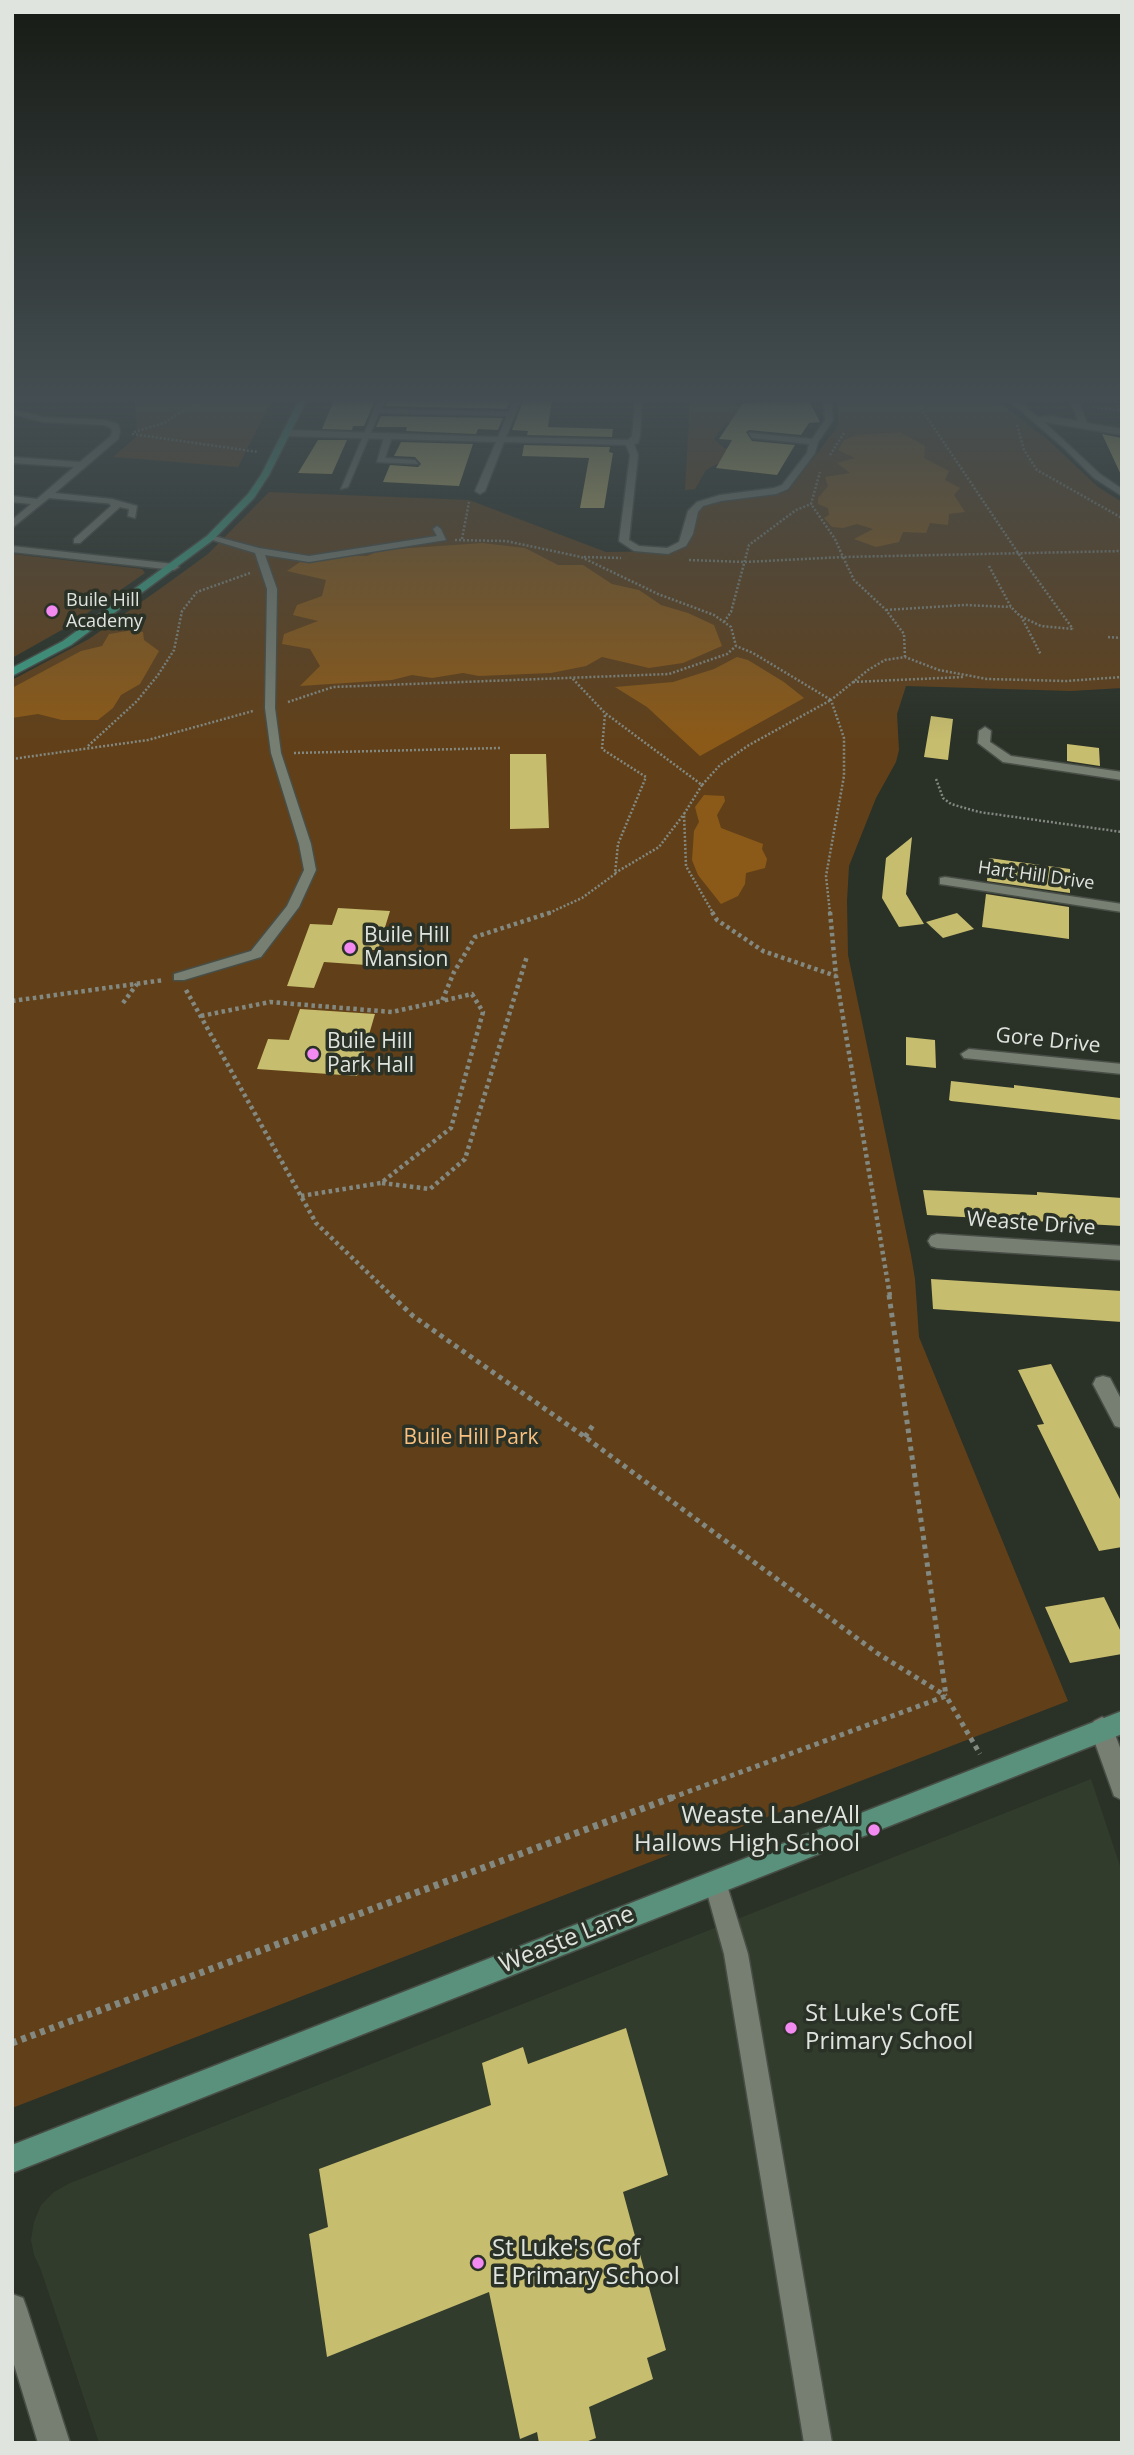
<!DOCTYPE html>
<style>
body{margin:0}
#map{position:relative;width:1134px;height:2455px;overflow:hidden;background:#2a3127;font-family:"Open Sans",sans-serif}
canvas{display:block}
.frame{position:absolute;inset:0;border:14px solid #e0e4de;pointer-events:none}
</style>
<div id="map">
<canvas width="1134" height="2455"></canvas>
<div class="frame"></div>
</div>
<script>
const ctx = document.querySelector('canvas').getContext('2d');
ctx.lineJoin = 'round';
function paint(path, color) { ctx.fillStyle = color; ctx.fill(path, 'evenodd'); }
const toPath = rows => new Path2D(rows.map(r => 'M' + r).join(''));
function trace(path, color, width, dash) { ctx.strokeStyle = color; ctx.lineWidth = width; ctx.lineCap = dash ? 'butt' : 'round'; ctx.setLineDash(dash || []); ctx.stroke(path); }
function drawText(font, color, halo, rows, align = 'center') {
  ctx.font = font + ' "Open Sans",sans-serif'; ctx.lineWidth = 7; ctx.setLineDash([]); ctx.textBaseline = 'middle'; ctx.strokeStyle = halo; ctx.fillStyle = color; for (const [text, x, y, turn = 0] of rows) {
    ctx.save(); ctx.translate(x, y); ctx.rotate((+turn || 0) * Math.PI / 180); ctx.textAlign = isNaN(turn) ? turn : align; if (halo) ctx.strokeText(text, 0, 0); ctx.fillText(text, 0, 0); ctx.restore();
  }
}
const built = toPath([
 [1091,1779,1122,1872,1122,2443,99,2443,41,2270,34,2255,31,2240,34,2222,41,2205,54,2192,68,2184]
]);
const green = toPath([
 [121,398,273,398,238,467,113,457,137,436,135,401],
 [690,398,733,398,736,406,757,410,746,426,726,423,714,439,724,448,741,451,706,470,695,489,685,490],
 [838,398,993,398,1047,439,1098,487,1122,502,1122,688,1071,691,906,686,897,714,899,750,896,762,876,798,849,866,847,901,848,955,911,1255,915,1279,919,1337,1068,1701,12,2108,12,680,89,639,164,586,208,554,269,492,469,500,606,552,677,551,688,508,788,491,838,426],
 [12,554,142,569,145,573,67,627,12,658]
]);
const forest = toPath([
 [900,432,925,446,924,458,949,471,945,480,960,488,954,495,965,512,949,514,948,525,930,523,926,533,903,532,899,542,876,547,854,539,873,529,857,524,843,528,832,527,824,518,829,515,828,508,818,504,818,498,828,486,825,477,850,473,837,463,855,458,838,450,844,440,856,435],
 [482,543,525,548,558,565,583,565,612,584,639,590,661,605,688,613,714,625,722,646,683,663,649,668,602,657,586,666,551,673,479,676,463,673,432,678,412,675,392,680,300,686,320,666,310,649,282,644,284,634,318,621,293,615,297,605,322,596,326,580,287,571,300,562,339,555,367,556,381,550],
 [133,630,143,632,144,640,159,651,140,684,121,695,113,708,98,720,62,720,38,714,12,718,12,688,81,651,102,646,109,634],
 [737,657,748,660,784,682,804,698,700,756,647,707,615,687,673,682,714,669],
 [704,795,724,796,725,801,717,815,721,828,763,844,762,849,767,859,765,868,746,873,745,884,738,896,721,904,698,875,692,860,694,831,699,822,695,807]
]);
const building = toPath([
 [335,398,376,398,364,426,353,426,352,430,322,429],
 [389,398,511,398,507,409,385,406],
 [524,398,552,398,548,427,613,429,612,437,527,435,528,431,512,430],
 [809,401,820,422,809,423,801,435,749,430,746,432,752,441,795,445,777,475,716,468,732,440,719,439,743,403],
 [381,416,503,418,498,430,478,429,476,434,406,431,407,427,376,427],
 [1102,434,1122,438,1122,477],
 [318,440,347,440,332,474,298,473],
 [401,442,473,444,459,486,383,482,390,465,418,467,421,464,415,457,394,456],
 [524,445,610,447,609,452,613,453,604,508,580,508,589,458,522,456],
 [931,716,953,719,948,760,924,757],
 [1067,744,1099,748,1100,766,1067,761],
 [510,754,546,754,549,828,510,829],
 [912,837,906,894,924,924,899,927,882,898,886,858],
 [989,858,1070,869,1070,893,987,881],
 [986,894,1069,907,1069,939,982,927],
 [338,908,390,911,378,950,371,950,366,965,324,962,314,988,287,986,310,924,332,925],
 [957,913,974,929,943,938,926,922],
 [300,1009,375,1014,357,1076,257,1069,268,1039,289,1040],
 [906,1037,935,1040,936,1068,906,1065],
 [951,1081,1014,1088,1014,1085,1120,1098,1122,1120,951,1101,949,1100],
 [923,1190,1037,1195,1037,1192,1122,1198,1122,1226,927,1215],
 [931,1279,1122,1291,1122,1322,933,1309],
 [1051,1364,1122,1503,1122,1547,1099,1551,1037,1425,1044,1424,1018,1370],
 [1104,1597,1122,1634,1122,1654,1070,1663,1045,1607],
 [626,2028,668,2175,623,2192,666,2350,647,2358,653,2379,589,2407,596,2438,583,2443,539,2443,537,2432,520,2439,489,2292,327,2357,309,2234,328,2227,319,2169,491,2105,482,2063,523,2047,528,2064]
]);
const pathFar3 = toPath([
 [914,398,1018,553,1073,629],
 [985,398,995,406],
 [1114,398,1120,410],
 [1093,407,1122,411],
 [1017,425,1024,450,1037,470,1122,518],
 [134,432,164,423,184,410,204,402,249,398],
 [132,434,258,452],
 [830,455,844,433],
 [462,539,469,502],
 [455,540,506,541,581,557,658,594,714,615,731,627,736,646],
 [584,557,621,558],
 [689,560,745,562,843,557,835,539,811,504],
 [989,566,1011,607,1020,616,1041,626,1073,629],
 [886,610,965,605,1011,607],
 [1021,616,1041,655],
 [724,622,731,612,749,545,796,510,811,504,820,472],
 [1108,637,1122,638],
 [905,657,904,634,886,610,854,580,843,557,1122,551],
 [853,682,963,677],
 [288,702,333,687,669,674,727,654,736,646,753,653,831,700,749,745,720,765,702,785,605,713,572,678],
 [88,746,137,701,158,675,174,650,182,611,197,592,250,573],
 [294,753,500,748],
 [12,759,148,740,253,711],
 [936,779,943,798,951,804,979,812,1122,832],
 [702,785,684,814,686,866,713,913],
 [615,873,659,847,684,814],
 [549,913,582,898,615,874,618,844,646,777,602,749,605,714],
 [830,913,826,876,844,776,844,738,831,700,868,670,885,660,905,657,939,670,987,679,1066,681,1122,677]
]);
const pathFar2 = toPath([
 [712,912,717,920,763,951,836,976],
 [830,912,836,976,890,1296],
 [186,990,316,1223,392,1296],
 [12,1001,164,980],
 [123,1003,137,984],
 [201,1016,270,1002,392,1012,442,1001,454,972,475,937,552,912],
 [382,1183,430,1189,465,1159,527,956],
 [301,1196,381,1183,451,1128,483,1012,472,994,442,1001]
]);
const pathFar1 = toPath([
 [391,1295,413,1316,585,1437,877,1653,946,1696],
 [889,1295,946,1696],
 [585,1437,593,1425],
 [671,1798,946,1696,980,1754]
]);
const path = toPath([
 [12,2043,676,1796]
]);
const lane = toPath([
 [379,398,386,398,381,409,511,412,515,414,511,416,379,413,348,487,341,489,379,398],
 [388,435,392,437,385,458,415,460,418,464,377,462,384,437,388,435],
 [112,499,137,506,135,518,128,516,129,509,120,507,80,543,74,543,74,539,111,506,108,502,112,499],
 [437,526,441,529,446,540,309,562,265,555,277,589,275,708,281,753,311,844,316,870,299,907,261,957,184,980,174,980,174,974,251,951,287,906,304,870,299,844,271,753,265,708,267,589,255,553,206,538,210,535,259,548,309,556,437,536,433,529,437,526],
 [715,1871,723,1874,726,1882,748,1954,832,2443,804,2443,724,1954,704,1882,707,1874,715,1871]
]);
const street = toPath([
 [514,398,522,398,506,437,628,440,632,436,635,402,642,400,640,436,638,443,634,444,638,455,629,540,639,546,667,548,679,542,688,511,697,502,720,495,774,488,782,485,807,453,809,444,752,438,749,433,812,439,825,420,823,398,831,398,833,420,818,442,815,453,788,489,776,494,721,501,703,506,698,512,693,534,686,546,668,554,634,551,619,541,630,455,626,445,504,442,485,491,480,494,475,491,496,442,287,436,283,433,287,430,498,437,514,398],
 [1006,398,1015,398,1038,417,1052,416,1078,421,1069,398,1077,398,1087,423,1122,429,1122,435,1044,422,1100,474,1122,489,1122,496,1094,478,1064,448,1006,398],
 [12,409,43,417,105,420,118,424,120,431,118,439,55,493,112,499,117,502,115,504,49,498,12,528,12,520,31,504,12,502,12,496,37,499,74,467,12,463,12,457,80,462,111,436,112,431,111,428,104,425,43,422,12,414,12,409],
 [12,546,174,564,179,567,174,570,12,552,12,546],
 [985,727,991,731,990,742,1011,756,1122,772,1122,780,1003,762,978,743,979,731,985,727],
 [945,877,1122,904,1122,912,940,884,940,878,945,877],
 [969,1049,1122,1064,1122,1074,964,1058,961,1054,969,1049],
 [937,1234,1122,1246,1122,1260,937,1248,931,1246,928,1241,931,1236,937,1234],
 [1103,1376,1110,1378,1122,1401,1122,1428,1115,1426,1093,1384,1096,1378,1103,1376],
 [1102,1717,1110,1721,1122,1753,1122,1800,1114,1796,1090,1729,1094,1721,1102,1717],
 [12,2294,23,2298,27,2309,70,2443,38,2443,12,2358,12,2294]
]);
const secondary = toPath([
 [1122,1711,1122,1734,12,2173,12,2145,1122,1711]
]);
const primary = toPath([
 [300,398,308,398,269,475,254,498,213,540,71,645,12,676,12,668,63,641,207,536,248,494,261,475,300,398]
]);
const markers = [
 [52,611,7,"#f38af1"],
 [350,948,7,"#f38af1"],
 [313,1054,7,"#f38af1"],
 [874,1830,7,"#f38af1"],
 [791,2028,7,"#f38af1"],
 [478,2263,7,"#f38af1"]
];
const farPoinames = [
 ["Buile Hill",66,601],
 ["Academy",66,622]
];
const farStreetnames = [
 ["Hart Hill Drive",1036,876,8]
];
const poiNames = [
 ["Buile Hill",364,936],
 ["Mansion",364,960],
 ["Buile Hill",327,1042],
 ["Park Hall",327,1066]
];
const streetNames = [
 ["Gore Drive",1048,1041,6],
 ["Weaste Drive",1031,1224,4]
];
const parkNames = [
 ["Buile Hill Park",471,1438]
];
const nearPoinames = [
 ["Weaste Lane/All",860,1816,"right"],
 ["Hallows High School",860,1844,"right"],
 ["St Luke's CofE",805,2014],
 ["Primary School",805,2042],
 ["St Luke's C of",492,2249],
 ["E Primary School",492,2277]
];
const nearStreetnames = [
 ["Weaste Lane",567,1940,-22]
];
paint(built, '#323c2d');
paint(green, '#614019');
paint(forest, '#8c5a18');
paint(building, '#c7bd6e');
trace(lane, '#484e46', 3);
trace(street, '#484e46', 3);
trace(secondary, '#484e46', 3);
trace(primary, '#484e46', 3);
trace(pathFar3, '#838981', 2.5, [2, 2]);
trace(pathFar2, '#838981', 4.5, [3.5, 3.5]);
trace(pathFar1, '#838981', 5, [4.5, 4.5]);
trace(path, '#838981', 7, [5, 5]);
paint(lane, '#777f73');
paint(street, '#777f73');
paint(secondary, '#5a917c');
paint(primary, '#3da285');
const sky = ctx.createLinearGradient(0, 0, 0, 741);
sky.addColorStop(0, '#171b15');
sky.addColorStop(0.54, '#444e52');
sky.addColorStop(1, '#444e5200');
ctx.fillStyle = sky;
ctx.fillRect(0, 0, 1134, 741);
for (const [x, y, r, color] of markers) { const dot = new Path2D(); dot.arc(x, y, r, 0, 2 * Math.PI); ctx.fillStyle = color; ctx.fill(dot); trace(dot, '#2a3127', 2.5); }
drawText('18px', '#e0e4de', '#2a3127', farPoinames, 'left');
drawText('18px', '#e0e4de', '#2a3127', farStreetnames);
drawText('21px', '#e0e4de', '#2a3127', poiNames, 'left');
drawText('21px', '#e0e4de', '#2a3127', streetNames);
drawText('21px', '#fac07f', '#2a3127', parkNames);
drawText('24px', '#e0e4de', '#2a3127', nearPoinames, 'left');
drawText('24px', '#e0e4de', '#2a3127', nearStreetnames);
</script>
